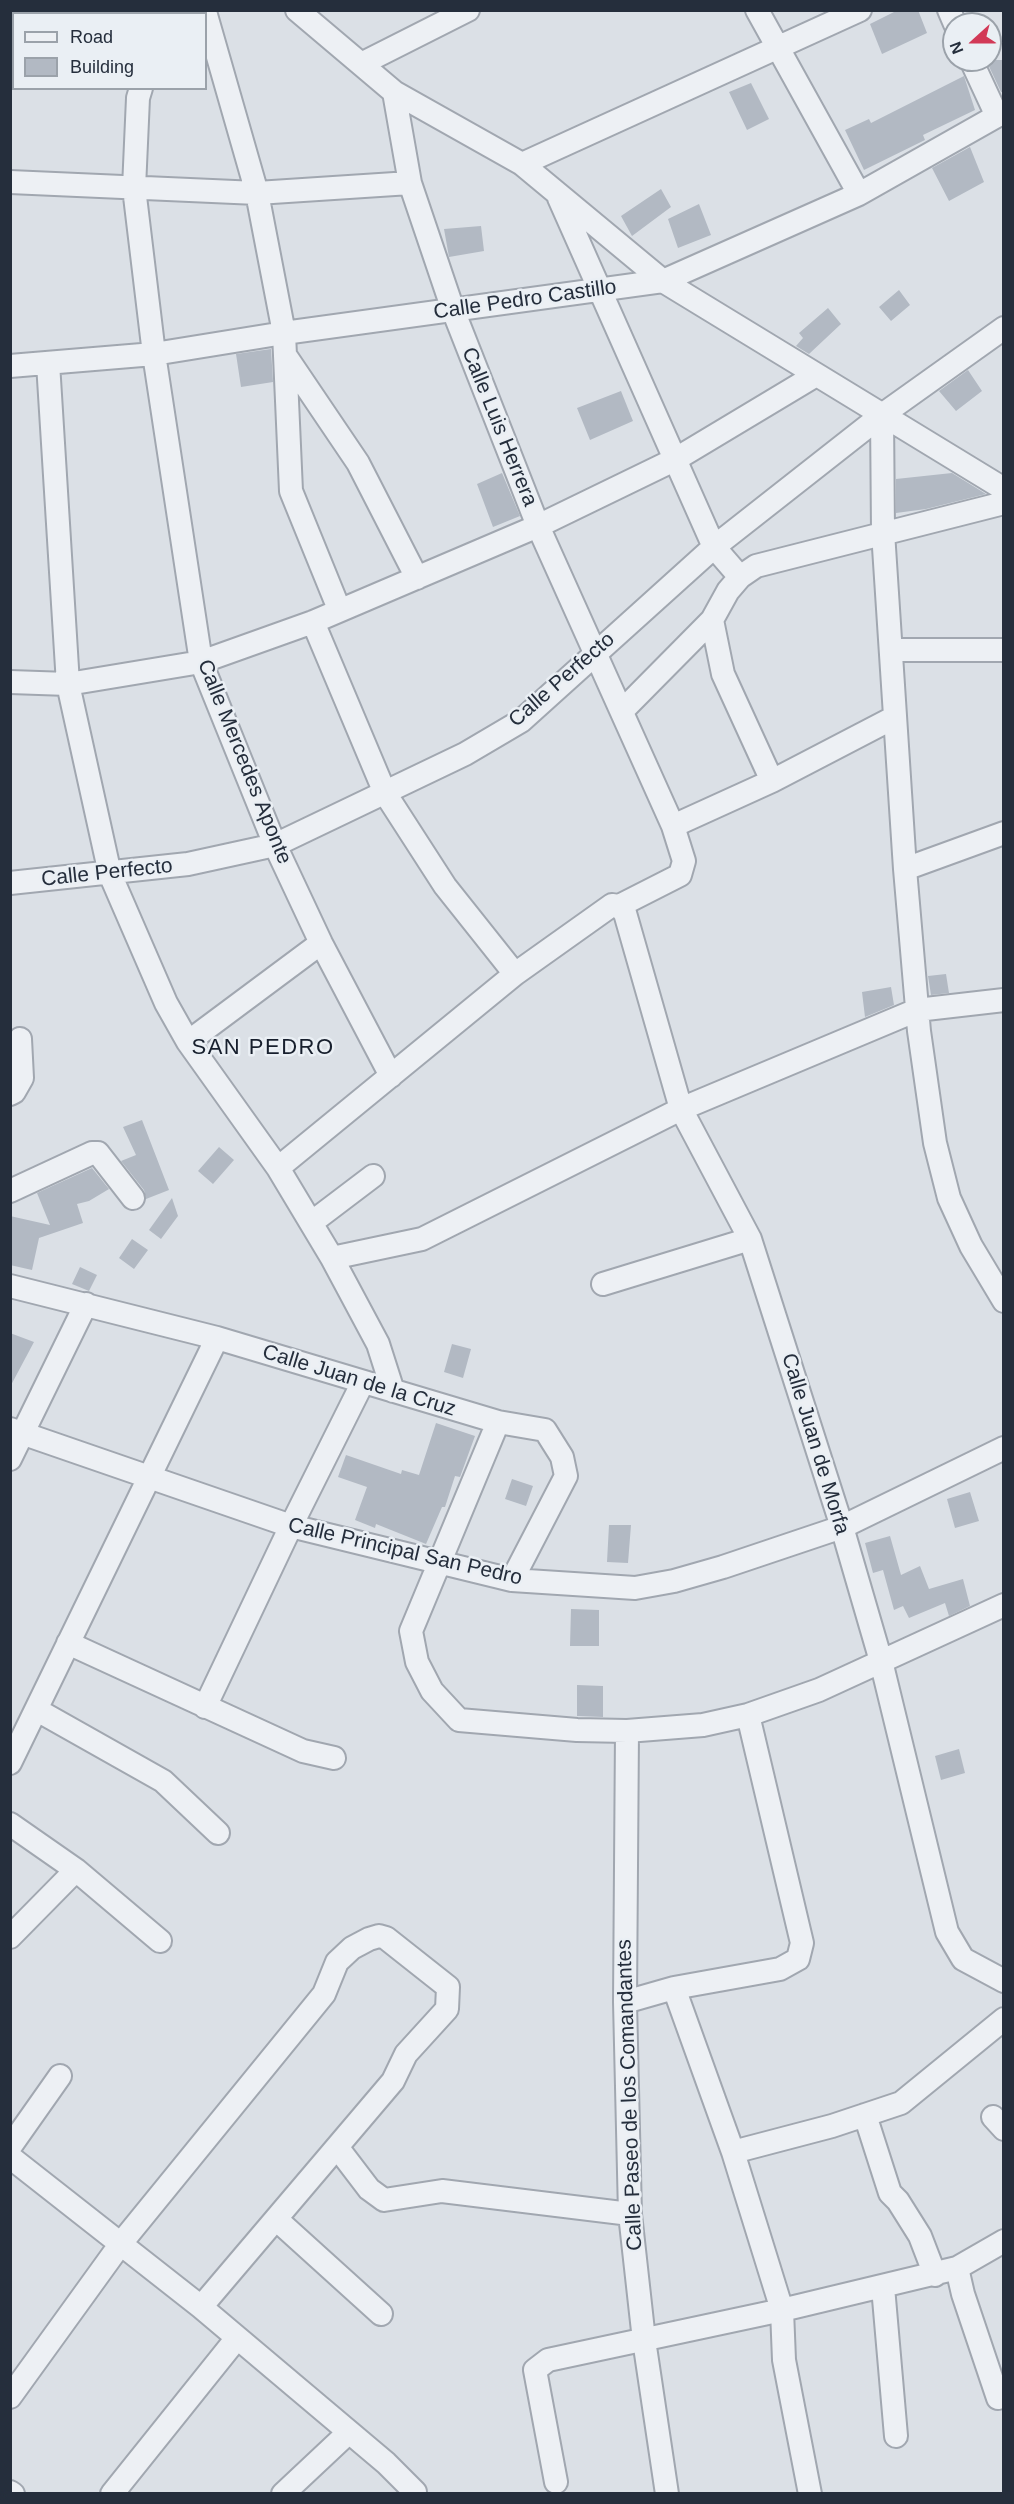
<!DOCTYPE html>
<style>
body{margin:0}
#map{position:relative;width:1014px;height:2504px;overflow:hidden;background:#dbe0e6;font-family:Helvetica,sans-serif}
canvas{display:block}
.frame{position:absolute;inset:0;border:12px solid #252e3c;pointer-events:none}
.legend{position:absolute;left:12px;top:12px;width:195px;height:78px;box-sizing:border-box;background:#eaeff4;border:2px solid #9ba2aa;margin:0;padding:8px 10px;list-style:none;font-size:18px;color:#252e3c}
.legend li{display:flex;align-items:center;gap:12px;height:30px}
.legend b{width:30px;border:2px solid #9ba2aa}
.north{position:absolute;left:942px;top:12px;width:60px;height:60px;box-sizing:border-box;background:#eaeff4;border:2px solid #9ba2aa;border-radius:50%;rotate:249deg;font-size:16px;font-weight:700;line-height:24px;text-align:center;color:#252e3c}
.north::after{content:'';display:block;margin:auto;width:21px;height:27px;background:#d23957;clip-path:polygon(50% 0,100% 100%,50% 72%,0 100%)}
</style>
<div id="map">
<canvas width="1014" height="2504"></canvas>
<div class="frame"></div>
<ul class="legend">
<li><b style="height:8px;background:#edf0f4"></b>Road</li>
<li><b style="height:16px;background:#b2b9c3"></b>Building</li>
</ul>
<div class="north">N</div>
</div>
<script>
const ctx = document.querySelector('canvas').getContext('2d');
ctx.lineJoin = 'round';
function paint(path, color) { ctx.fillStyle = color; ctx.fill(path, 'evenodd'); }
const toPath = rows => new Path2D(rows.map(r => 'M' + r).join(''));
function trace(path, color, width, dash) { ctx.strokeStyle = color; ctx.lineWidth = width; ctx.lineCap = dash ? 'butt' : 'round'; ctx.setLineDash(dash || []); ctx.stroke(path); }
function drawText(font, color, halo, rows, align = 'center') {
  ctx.font = font + ' Helvetica,sans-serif'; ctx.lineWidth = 5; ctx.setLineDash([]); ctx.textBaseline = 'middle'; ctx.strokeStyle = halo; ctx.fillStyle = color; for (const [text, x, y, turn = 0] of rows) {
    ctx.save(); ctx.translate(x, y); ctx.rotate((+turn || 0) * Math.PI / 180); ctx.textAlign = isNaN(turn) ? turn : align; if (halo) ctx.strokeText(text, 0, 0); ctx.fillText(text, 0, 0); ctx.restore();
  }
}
const building = toPath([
 [898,10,918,10,927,33,882,54,870,24],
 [986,60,1004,60,1004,92,1001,92],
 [964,76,975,110,923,135,925,140,864,170,845,130,869,119,871,123],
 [751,83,769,119,747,130,729,92],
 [970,147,984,182,949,201,932,168],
 [661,189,671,207,632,236,621,216],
 [699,204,711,235,678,248,668,219],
 [481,226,484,251,449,257,444,229],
 [899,290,910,305,891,321,879,307],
 [828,308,841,324,809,354,796,346,803,338,799,333],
 [271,349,273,382,241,387,236,354],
 [968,370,982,391,956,411,939,391],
 [621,391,633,421,590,440,577,408],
 [502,473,520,516,493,527,477,484],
 [952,473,986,494,926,509,896,513,896,479],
 [946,974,949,993,931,995,928,976],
 [891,987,894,1005,865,1017,862,992],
 [142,1120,169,1190,146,1199,144,1190,121,1161,136,1155,123,1127],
 [219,1147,234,1160,213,1184,198,1171],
 [92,1168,109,1189,89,1201,77,1204,83,1223,39,1238,32,1270,10,1265,10,1216,50,1225,37,1193],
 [172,1198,178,1216,161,1239,149,1230],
 [132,1239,148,1250,134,1269,119,1258],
 [80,1267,97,1275,89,1291,72,1284],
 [10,1333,34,1342,10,1387],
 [452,1344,471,1349,463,1378,444,1372],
 [436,1423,475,1436,460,1477,455,1476,445,1507,442,1507,426,1544,376,1524,375,1528,355,1520,367,1487,338,1477,346,1455,401,1474,402,1470,419,1475],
 [512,1479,533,1486,526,1506,505,1499],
 [970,1492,979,1521,955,1528,947,1499],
 [609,1525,631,1525,628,1563,607,1562],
 [890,1536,901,1575,920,1566,929,1589,963,1579,970,1606,949,1616,945,1603,909,1618,903,1606,894,1610,883,1570,873,1573,865,1543],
 [571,1609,599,1610,599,1646,570,1646],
 [577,1685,603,1686,603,1717,577,1716],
 [959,1749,965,1773,941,1780,935,1756]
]);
const minor = toPath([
 [74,10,112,14],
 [297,10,394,92,522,164,663,281,1004,489],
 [757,10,859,194],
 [949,10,955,24],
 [173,14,175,10],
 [206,15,257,193,284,333,291,491,339,609],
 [971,60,997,116],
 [361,64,468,10],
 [141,88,138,98,134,188,154,354,201,662,275,845,321,943,391,1076],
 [394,92,410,183,453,310,538,526,673,826,684,861,680,875,619,906],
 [522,164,860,10],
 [10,182,257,193,410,183],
 [559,198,714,547,740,577],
 [285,355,358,463,417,578],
 [48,363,68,684,110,874,166,1003,188,1042,278,1168,332,1258,378,1344,393,1391],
 [10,366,154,354,284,333,663,281,859,194,1004,112],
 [882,415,883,532,905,869,919,1031,935,1143,949,1198,971,1246,1004,1301],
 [712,620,723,674,772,781,895,717],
 [313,622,385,793,445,886,515,974],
 [891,650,1004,650],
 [10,682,68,684,201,662,313,622,538,526,676,459,816,375],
 [622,711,712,620,728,591,740,577,756,566,1004,503],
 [673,826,772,781],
 [905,869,1004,833],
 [10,883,188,864,275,845,465,754,521,721,714,547,882,415,1004,328],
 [188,1042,321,943],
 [10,1094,14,1092,22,1078,20,1039],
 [278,1168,515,974,612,905,619,906,625,913,681,1109,750,1239,842,1527,881,1661,947,1932,963,1959,1004,1981],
 [10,1191,92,1153,98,1153,133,1198],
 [311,1223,373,1176],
 [332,1258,422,1239,681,1109,917,1010,1004,1000],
 [603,1284,750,1239],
 [10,1286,217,1338,498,1422,545,1430,562,1457,566,1476,512,1580],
 [498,1422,411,1631,417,1662,432,1691,459,1720,577,1730,627,1731,703,1725,748,1715,819,1690,1004,1605],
 [10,1429,291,1526,512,1580,635,1588,674,1581,723,1567,842,1527,1004,1448],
 [10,1459,86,1304],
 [68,1643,303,1751,334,1758],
 [205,1707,291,1526,363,1382],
 [37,1710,163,1781,218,1833],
 [627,1731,625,2002,630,2214,644,2340,667,2494],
 [10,1763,217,1338],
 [10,1824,76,1870,160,1941],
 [10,1937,76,1870],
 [625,2002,674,1988,780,1969,798,1959,802,1943,748,1715],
 [865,2115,890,2193,898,2201,920,2236,935,2275],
 [993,2117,1004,2129],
 [10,2147,60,2076],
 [337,2147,369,2189,384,2200,442,2191,630,2214],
 [733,2152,832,2126,901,2103,1004,2019],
 [10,2157,201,2307,386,2463,415,2492],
 [276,2219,381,2314],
 [957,2268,963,2294,998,2398],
 [883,2287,896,2436],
 [10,2397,122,2242,324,1994,337,1962,352,1948,369,1939,379,1936,386,1938,448,1987,447,2009,406,2054,393,2081,201,2307],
 [556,2482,535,2370,548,2360,782,2310,733,2152,674,1988],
 [10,2492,13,2494],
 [112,2494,237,2338],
 [283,2494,348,2433],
 [810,2494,784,2360,782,2310,957,2268,1004,2241]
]);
const streetNames = [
 ["Calle Pedro Castillo",525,300,-8],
 ["Calle Luis Herrera",499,427,68],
 ["Calle Perfecto",562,680,-41],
 ["Calle Mercedes Aponte",244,762,68],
 ["Calle Perfecto",107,873,-6],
 ["Calle Juan de la Cruz",359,1381,17],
 ["Calle Juan de Morfa",815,1444,73],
 ["Calle Principal San Pedro",405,1552,13],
 ["Calle Paseo de los Comandantes",630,2095,-92]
];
const neighbourhoodNames = [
 ["SAN PEDRO",263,1048]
];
paint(building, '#b2b9c3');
trace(minor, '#a1a7b0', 26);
trace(minor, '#edf0f4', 22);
drawText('21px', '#252e3c', '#eaeff4', streetNames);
ctx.letterSpacing = '1.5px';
drawText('22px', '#171f2d', '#eaeff4', neighbourhoodNames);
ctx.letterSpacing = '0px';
</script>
